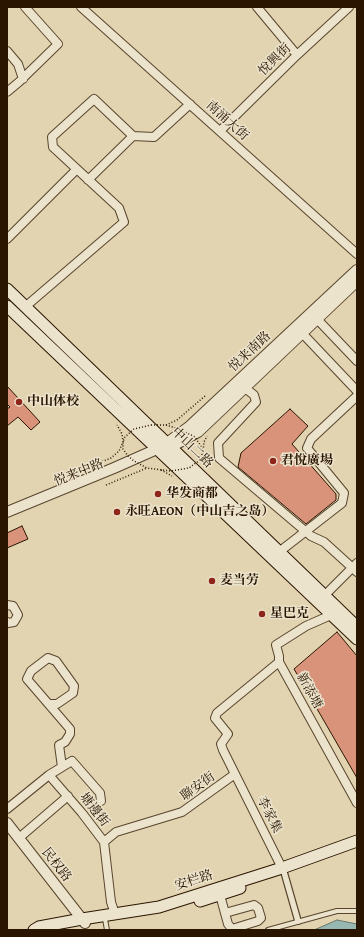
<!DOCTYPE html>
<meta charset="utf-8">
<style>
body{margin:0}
#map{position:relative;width:364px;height:937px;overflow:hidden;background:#e2d4b0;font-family:"Gentium Book Plus",serif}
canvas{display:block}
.frame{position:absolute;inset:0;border:8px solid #2a1501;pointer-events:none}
</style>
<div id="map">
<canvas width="364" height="937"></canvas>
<div class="frame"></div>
</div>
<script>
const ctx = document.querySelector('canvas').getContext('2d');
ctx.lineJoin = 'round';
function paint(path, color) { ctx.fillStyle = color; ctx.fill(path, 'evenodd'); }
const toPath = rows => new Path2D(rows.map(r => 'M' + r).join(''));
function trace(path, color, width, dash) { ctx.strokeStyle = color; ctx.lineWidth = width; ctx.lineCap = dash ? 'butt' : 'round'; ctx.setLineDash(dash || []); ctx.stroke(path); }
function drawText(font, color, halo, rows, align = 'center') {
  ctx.font = font + ' "Gentium Book Plus","Noto Serif SC",serif'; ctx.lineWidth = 3; ctx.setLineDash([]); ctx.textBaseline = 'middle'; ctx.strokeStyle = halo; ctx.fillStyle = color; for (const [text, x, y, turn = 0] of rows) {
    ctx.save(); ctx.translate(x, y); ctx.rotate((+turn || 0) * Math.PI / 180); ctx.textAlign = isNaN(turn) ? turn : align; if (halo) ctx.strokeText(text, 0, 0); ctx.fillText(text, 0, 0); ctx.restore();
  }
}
const water = toPath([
 [337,920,357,924,357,930,314,930,337,920]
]);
const building = toPath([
 [7,386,40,422,31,430,18,417,7,426,7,409,10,407,7,404,7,386],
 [290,409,308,426,292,444,336,494,336,500,306,524,238,467,241,453,290,409],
 [22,526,28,539,7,548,7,533,22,526],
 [337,632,357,656,357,778,294,669,337,632]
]);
const path = toPath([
 [166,425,177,420,205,396],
 [88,467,111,458,119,451,123,442,122,434,117,425],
 [207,468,203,452,204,442,207,436],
 [161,470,172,476],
 [106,485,147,468]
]);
const service = toPath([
 [105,919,107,930],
 [268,930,337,911,357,911]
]);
const pedestrian = toPath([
 [284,872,298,921]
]);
const minor = toPath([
 [81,7,357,254],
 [257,7,297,55],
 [7,51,18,64,23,79],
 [7,92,19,82,58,44,25,7],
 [220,131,297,55,349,7],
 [88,180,133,136,154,137,190,104],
 [7,239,77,169],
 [25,307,124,222,119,208,53,147,52,137,94,99,133,136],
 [317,319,357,361],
 [302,333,357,391],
 [245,388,254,395,256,402,218,443,219,458,311,536,324,542,357,572],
 [279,552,342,503,344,493,307,448,311,439,357,396],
 [325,595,357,563],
 [7,605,13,606,18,615,14,622,8,623,7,622],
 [331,615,306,626,276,645,279,656,279,662,357,803],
 [279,662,217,713,215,718,228,734,221,744,223,750,282,868],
 [62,767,72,761,100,793,101,801],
 [49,775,82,813,104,842,111,902,115,914],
 [7,809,49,775,62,767,59,745,65,742,70,734,70,729,27,679,31,671,48,658,56,661,74,686,73,693,57,704,49,704],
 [19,838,68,796],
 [104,842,116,832,182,812,235,774],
 [220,895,228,924,232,929,258,921,261,918,258,908,254,905,225,913]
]);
const tertiary = toPath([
 [164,451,198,432,357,281],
 [7,512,114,468,157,449,167,443,190,426,357,270],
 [7,823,85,923]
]);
const secondary = toPath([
 [7,289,357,627],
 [7,306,357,639],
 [200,901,240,888],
 [34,930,39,927,82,919,159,907,282,868,357,841]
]);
const pathBridge = toPath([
 [151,425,166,425,179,429,195,437,202,448,203,452,200,460,189,468,171,471,147,468,134,461,128,456,123,449,123,442,125,437,134,429,151,425]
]);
const markers = [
 [19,402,4,"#8f2418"],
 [273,461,4,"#8f2418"],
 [158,494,4,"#8f2418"],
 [117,512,4,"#8f2418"],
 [212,581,4,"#8f2418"],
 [262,614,4,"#8f2418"]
];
const streetNames = [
 ["悅興街",275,60,-44],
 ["南涌大街",227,121,42],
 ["悦来南路",250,352,-43],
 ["中山二路",192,448,44],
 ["悦来中路",79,473,-22],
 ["新添塘",309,691,61],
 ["聯安街",198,787,-36],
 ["塘邊街",94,810,52],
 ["李家集",269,815,63],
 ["民权路",56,865,52],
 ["安栏路",194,881,-18]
];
const poiNames = [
 ["中山体校",27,402],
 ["君悅廣場",281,461],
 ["华发商都",166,494],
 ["永旺AEON（中山吉之岛）",125,512],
 ["麦当劳",220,581],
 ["星巴克",270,614]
];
paint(water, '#96b7b2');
trace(water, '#6b766b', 1);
paint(building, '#d9937b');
trace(building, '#2a1501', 1);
trace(service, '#58452d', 6);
trace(pedestrian, '#58452d', 8);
trace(minor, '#58452d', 10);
trace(tertiary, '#58452d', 12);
trace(secondary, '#2a1501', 13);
trace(path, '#2a1501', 1.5, [1, 2]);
trace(service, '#ece3cc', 4);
trace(pedestrian, '#ece3cc', 5.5);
trace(minor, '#ece3cc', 8);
trace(tertiary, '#ece3cc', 10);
trace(secondary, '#ece3cc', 11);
trace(pathBridge, '#2a1501', 1.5, [1, 2]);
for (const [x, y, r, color] of markers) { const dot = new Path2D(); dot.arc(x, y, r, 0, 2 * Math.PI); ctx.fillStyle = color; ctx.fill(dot); trace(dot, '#ece3cc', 1.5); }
drawText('13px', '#2a1501', '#ece3cc', streetNames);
drawText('bold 13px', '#2a1501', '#ece3cc', poiNames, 'left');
</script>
